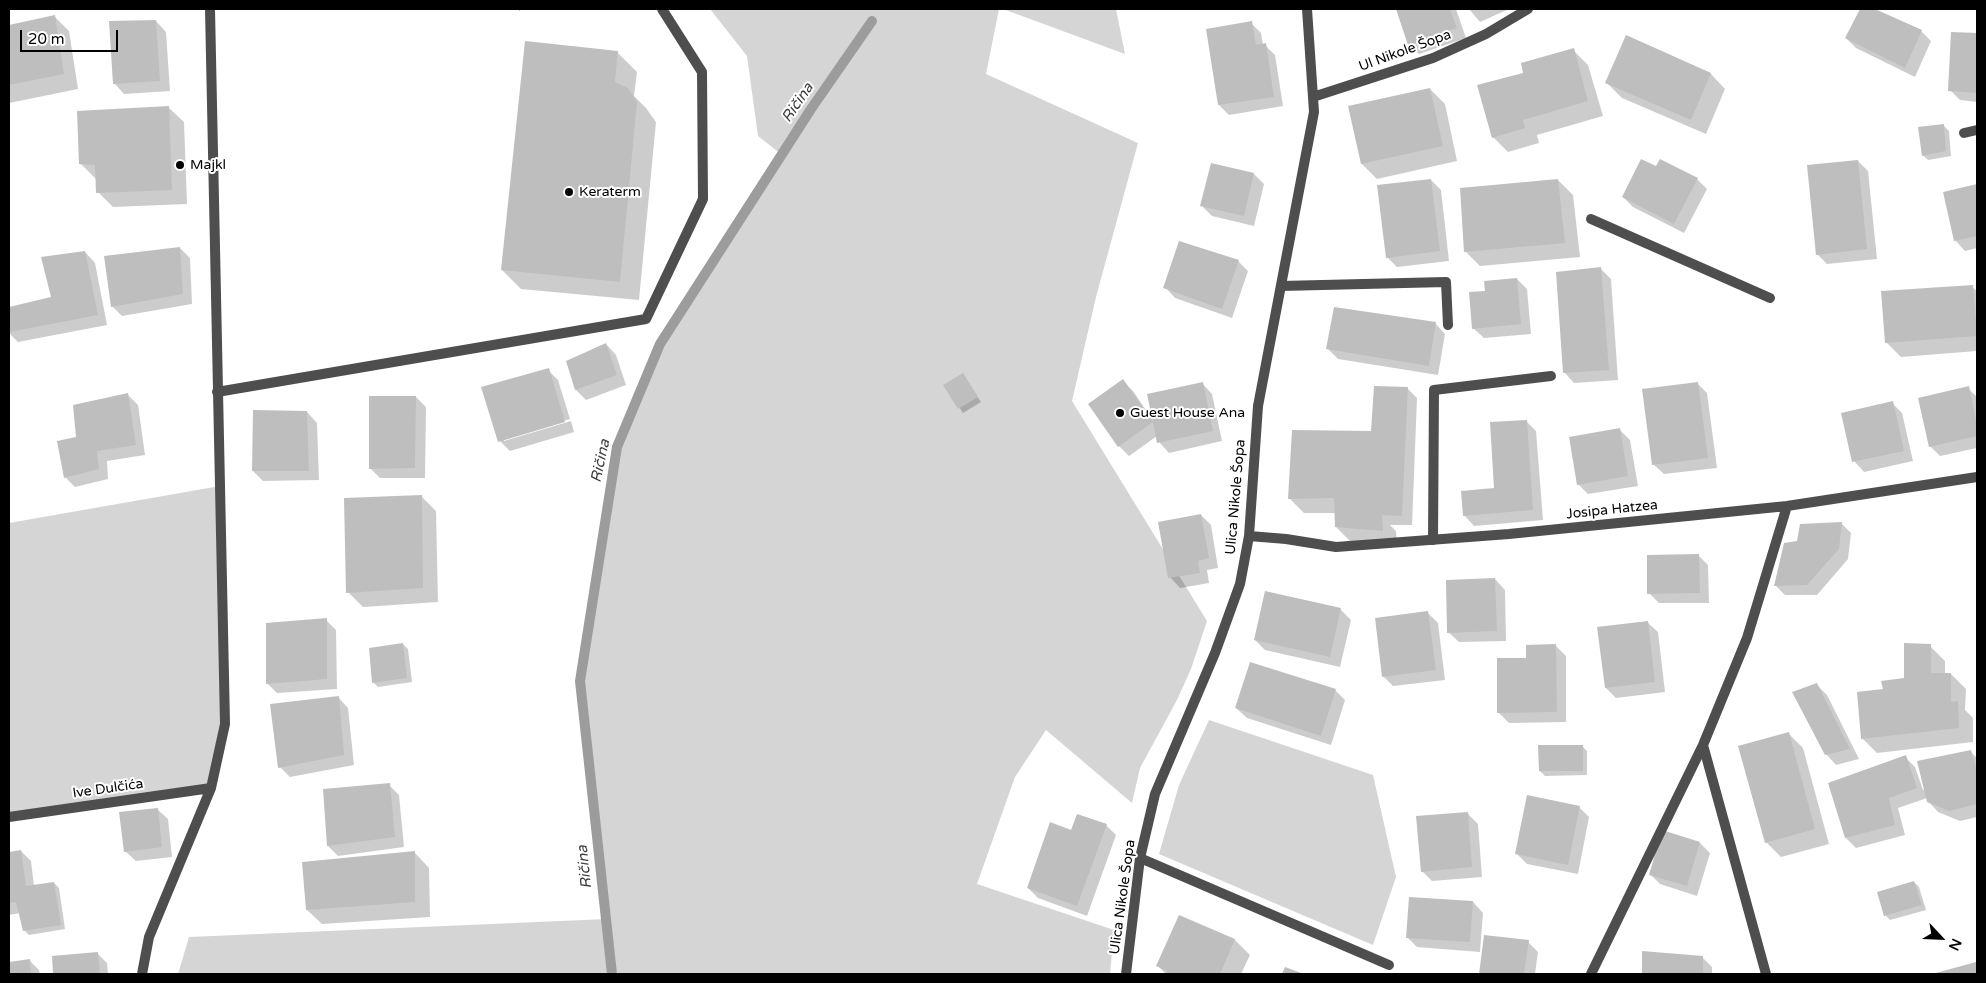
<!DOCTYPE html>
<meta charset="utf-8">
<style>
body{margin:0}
#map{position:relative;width:1986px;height:983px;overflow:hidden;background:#fff;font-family:"Varela Round",sans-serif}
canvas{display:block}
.frame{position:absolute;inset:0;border:10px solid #000;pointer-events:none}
.north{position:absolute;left:1916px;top:913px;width:50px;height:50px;-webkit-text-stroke:4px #fff;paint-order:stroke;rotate:115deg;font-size:14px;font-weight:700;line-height:20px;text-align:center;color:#000}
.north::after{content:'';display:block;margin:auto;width:18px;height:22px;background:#000;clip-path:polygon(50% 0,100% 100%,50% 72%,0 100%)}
.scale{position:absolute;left:20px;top:30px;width:98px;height:22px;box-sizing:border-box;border:2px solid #000;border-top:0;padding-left:6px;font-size:15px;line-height:18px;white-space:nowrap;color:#000;-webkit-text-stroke:4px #fff;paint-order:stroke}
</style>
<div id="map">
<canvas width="1986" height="983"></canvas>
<div class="frame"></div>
<div class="north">N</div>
<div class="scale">20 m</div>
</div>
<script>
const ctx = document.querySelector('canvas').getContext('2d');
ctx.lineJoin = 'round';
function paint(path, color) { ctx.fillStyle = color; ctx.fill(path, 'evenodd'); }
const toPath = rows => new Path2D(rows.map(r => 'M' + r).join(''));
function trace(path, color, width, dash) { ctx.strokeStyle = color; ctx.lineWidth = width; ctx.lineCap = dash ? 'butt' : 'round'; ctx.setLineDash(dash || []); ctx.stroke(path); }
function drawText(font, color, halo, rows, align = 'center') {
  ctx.font = font + ' "Varela Round",sans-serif'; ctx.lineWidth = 4; ctx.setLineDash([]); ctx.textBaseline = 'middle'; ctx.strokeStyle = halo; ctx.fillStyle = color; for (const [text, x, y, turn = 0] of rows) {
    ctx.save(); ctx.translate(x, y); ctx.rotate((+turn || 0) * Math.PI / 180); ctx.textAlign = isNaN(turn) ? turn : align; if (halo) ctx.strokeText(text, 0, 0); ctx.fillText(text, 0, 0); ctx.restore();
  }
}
const green = toPath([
 [710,9,999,9,986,74,1138,143,1096,297,1072,401,1207,621,1191,669,1177,700,1140,768,1132,803,1046,730,1015,777,977,884,1114,930,1110,974,178,974,189,937,607,919,580,681,617,447,660,344,782,155,758,136,747,56],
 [1003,9,1116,9,1125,54],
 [220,486,225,724,211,788,9,817,9,523],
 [1209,720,1373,775,1396,877,1373,945,1159,854,1179,785]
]);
const shadow = toPath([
 [1397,9,1456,9,1466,38,1419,54,1409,44],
 [1469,9,1509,9,1480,22],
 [1861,9,1872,9,1921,31,1931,41,1915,77,1856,48,1846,38],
 [54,16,69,31,78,89,9,103,9,26],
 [156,21,166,32,170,91,124,94,114,83],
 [1251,23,1261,33,1263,45,1265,45,1275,55,1283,106,1229,115,1219,105],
 [1953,33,1977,34,1977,102,1960,100,1950,90],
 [526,43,618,53,637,72,634,96,646,108,656,122,639,300,521,289,502,270],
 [1573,50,1588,65,1603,116,1537,135,1539,143,1508,152,1493,137,1525,73],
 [1711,74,1725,89,1706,134,1622,98,1607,83],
 [1430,89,1445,104,1457,161,1377,179,1362,164,1350,107],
 [169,108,184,122,187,204,113,207,98,192,96,179,81,164],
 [1944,126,1949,131,1951,156,1928,160,1923,155],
 [1858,161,1868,171,1877,259,1827,264,1817,254],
 [1657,168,1697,179,1707,189,1684,233,1633,207,1623,197],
 [1254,174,1264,184,1254,226,1212,216,1202,206],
 [1431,180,1441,190,1449,261,1397,267,1387,257],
 [1558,180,1573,195,1580,257,1480,266,1465,251],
 [1977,186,1977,248,1965,251,1955,240,1944,193],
 [180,248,190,258,192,304,122,316,112,306],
 [85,252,95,263,107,325,18,342,9,333,9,308,52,298],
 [1238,261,1248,271,1232,318,1175,298,1165,287],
 [1600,268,1611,279,1618,380,1574,383,1564,372],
 [1517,279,1527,289,1531,334,1484,338,1473,328,1486,292],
 [1972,287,1977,291,1977,351,1901,357,1886,342],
 [1435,323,1445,334,1438,375,1338,359,1328,349],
 [606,344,616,355,626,385,586,400,576,390,567,362],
 [548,370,558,380,570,419,504,439,504,441,571,421,574,432,510,451,500,441],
 [963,375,981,402,963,413,945,386],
 [1123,381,1133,391,1154,422,1202,383,1212,394,1222,441,1169,453,1159,442,1157,436,1129,456,1119,446],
 [1697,383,1707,393,1717,468,1664,474,1653,464],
 [1407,388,1417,398,1412,525,1390,525,1396,531,1397,545,1351,542,1336,527,1336,513,1304,513,1289,498,1371,432],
 [1968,388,1977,397,1977,448,1940,456,1930,446],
 [128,395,138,405,145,455,107,461,108,479,75,487,65,477,77,438],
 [416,397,426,407,425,478,380,478,370,468],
 [1892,403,1902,413,1913,461,1864,472,1854,461],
 [307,412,317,423,319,480,263,481,253,471],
 [1526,421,1536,431,1543,520,1474,526,1464,515,1496,489],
 [1620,430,1630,440,1638,486,1588,494,1578,484],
 [421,496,436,511,438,602,363,607,348,592],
 [1201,515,1211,525,1218,568,1207,570,1209,583,1180,588,1170,577],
 [1841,523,1851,533,1848,559,1817,595,1785,595,1775,585],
 [1698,555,1708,565,1709,603,1659,603,1649,593],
 [1495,579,1505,590,1506,641,1459,642,1448,632],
 [1341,610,1351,620,1340,667,1265,650,1255,640],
 [1428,613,1438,623,1445,680,1393,686,1383,676],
 [326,620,336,630,337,689,277,693,267,683],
 [1647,622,1658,632,1665,692,1616,698,1606,688],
 [403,644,408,649,412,682,378,687,373,682],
 [1556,646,1566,656,1566,722,1509,723,1498,712,1528,659],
 [1930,646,1945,661,1945,674,1951,674,1966,689,1965,710,1973,718,1973,742,1877,753,1862,738],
 [1817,685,1827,695,1859,759,1836,765,1826,754],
 [1335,690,1345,700,1331,745,1247,718,1236,708],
 [338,697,348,708,354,765,290,777,280,767],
 [1788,733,1803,748,1829,844,1781,857,1766,842],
 [1582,746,1587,751,1587,775,1545,776,1540,771],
 [1971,752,1977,758,1977,817,1960,821,1938,812,1928,801,1927,798,1898,808,1905,835,1856,848,1846,838,1905,757,1915,767,1923,790],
 [389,785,399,795,404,847,338,856,328,846],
 [1579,807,1589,817,1578,874,1527,864,1517,854],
 [157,809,168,819,172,857,136,861,125,851],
 [1468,814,1478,824,1482,877,1432,881,1422,871],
 [1106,825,1116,835,1087,916,1038,898,1028,888,1072,831],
 [1700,843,1710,853,1697,896,1660,884,1650,874],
 [21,851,31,861,34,886,54,883,59,888,65,929,29,935,24,930,20,913,9,915,9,853],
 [415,853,429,868,430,917,322,924,307,910],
 [1914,882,1919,887,1926,910,1890,920,1885,915],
 [1473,902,1483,913,1480,952,1417,947,1407,937],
 [1179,916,1235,940,1250,955,1241,974,1166,974,1158,966],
 [1485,936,1528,942,1538,952,1535,974,1480,974],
 [97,953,107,963,108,974,55,974,53,957],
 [1643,953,1702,957,1712,967,1712,974,1643,974],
 [29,960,39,970,40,974,9,974,9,963],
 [1976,964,1977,974,1934,974]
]);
const stream = toPath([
 [612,974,580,681,617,447,660,344,811,109,872,21]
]);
const building = toPath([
 [1396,9,1450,9,1457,28,1408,45],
 [1860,9,1875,9,1922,30,1905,68,1845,38],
 [55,15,64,74,9,85,9,25],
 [156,20,160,81,113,84,109,21],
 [1252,21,1256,45,1266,43,1274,97,1218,105,1206,29],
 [1951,32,1977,33,1977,93,1948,91],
 [1626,35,1711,73,1691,120,1605,83],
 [525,41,618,51,615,82,628,88,637,102,620,282,501,270],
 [1574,48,1588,101,1523,120,1525,128,1492,138,1477,85,1523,73,1521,63],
 [1430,88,1443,146,1361,164,1348,106],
 [169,106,172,190,96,193,95,165,79,164,77,111],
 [1944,124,1946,151,1922,156,1918,127],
 [1641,159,1656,166,1660,159,1698,178,1674,224,1622,197],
 [1858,160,1867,249,1816,255,1807,165],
 [1211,163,1254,173,1244,216,1200,206],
 [1431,179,1440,251,1386,258,1377,185],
 [1558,179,1565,243,1464,252,1460,188],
 [1977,184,1977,236,1954,241,1943,192],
 [1179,241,1239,260,1222,309,1163,288],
 [180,247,183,294,111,307,104,256],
 [85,251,98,315,9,332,9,307,51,297,41,257],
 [1601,267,1609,370,1563,373,1556,272],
 [1517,278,1521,324,1472,329,1469,292,1485,291,1484,281],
 [1973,285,1977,336,1885,343,1881,291],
 [1334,307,1436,322,1429,366,1326,349],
 [606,343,617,375,575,390,566,361],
 [549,368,565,422,498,442,481,387],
 [963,373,978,397,958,409,943,385],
 [1123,379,1153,422,1118,447,1088,404],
 [1203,382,1213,431,1157,443,1147,394],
 [1698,382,1708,458,1652,465,1642,389],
 [1374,386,1408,387,1402,516,1382,515,1383,531,1335,527,1334,498,1288,499,1292,430,1371,431],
 [1969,386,1977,425,1977,436,1929,447,1918,398],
 [128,393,136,445,97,451,99,469,64,478,57,441,76,437,73,405],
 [369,396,416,396,415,468,369,469],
 [1893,401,1904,451,1852,462,1841,413],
 [253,410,307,411,309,471,252,471],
 [1527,420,1533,510,1463,516,1461,491,1494,488,1490,422],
 [1620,428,1628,476,1577,485,1569,437],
 [422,495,423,588,346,593,344,498],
 [1201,514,1209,558,1198,561,1200,573,1168,578,1158,522],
 [1842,522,1839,549,1807,585,1774,586,1784,543,1797,541,1800,524],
 [1699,554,1700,593,1647,594,1647,555],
 [1495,578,1497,631,1447,633,1446,580],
 [1265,591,1341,608,1330,657,1254,640],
 [1428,611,1436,670,1382,677,1375,618],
 [327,618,327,679,266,684,266,623],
 [1648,621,1655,682,1605,688,1597,627],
 [403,643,407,678,372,683,369,648],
 [1904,643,1931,644,1931,673,1951,673,1951,702,1958,701,1959,728,1861,739,1857,692,1883,689,1881,681,1904,678],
 [1556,644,1557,712,1497,713,1497,658,1526,658,1526,645],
 [1250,662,1336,689,1321,736,1235,708],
 [1817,683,1850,749,1825,755,1792,692],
 [339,696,344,755,278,768,270,704],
 [1789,732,1815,829,1765,843,1738,746],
 [1538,745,1583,745,1583,771,1539,771],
 [1971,750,1977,772,1977,804,1949,811,1927,802,1917,761],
 [1906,755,1917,788,1889,798,1895,825,1845,838,1828,783],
 [390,783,395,837,327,846,323,789],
 [1527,795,1580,806,1568,865,1515,854],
 [158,808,162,847,124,852,119,812],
 [1468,812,1472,867,1421,872,1416,816],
 [1077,814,1107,824,1077,906,1027,888,1050,822,1071,830],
 [1662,830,1700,842,1687,886,1649,875],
 [21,850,26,886,54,882,61,925,23,931,16,902,9,903,9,852],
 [415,851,415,902,306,910,302,862],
 [1914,881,1922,905,1884,916,1877,892],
 [1409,897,1473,901,1470,942,1406,938],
 [1179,915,1235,939,1220,974,1166,974,1167,971,1156,966],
 [1484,935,1529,940,1524,974,1479,974],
 [1642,951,1703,956,1703,974,1642,974],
 [98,952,100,974,53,974,52,956],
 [30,959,31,974,9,974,9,962],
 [1976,962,1977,974,1932,974],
 [1285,967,1304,974,1282,974]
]);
const path = toPath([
 [519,9,521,9]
]);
const service = toPath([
 [1964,133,1977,130],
 [1591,219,1770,298],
 [1281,286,1446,282,1448,325],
 [217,392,646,319,703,199,702,72,662,9],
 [1433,540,1434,390,1551,376],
 [1140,858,1389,965]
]);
const minor = toPath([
 [1313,97,1433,58,1486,34,1528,9],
 [1249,536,1286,539,1336,547,1509,534,1787,506,1977,477],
 [1703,745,1766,974],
 [9,817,211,788],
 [142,974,149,937,211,788,225,724,210,9],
 [1126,974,1140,858,1155,794,1215,653,1240,584,1249,536,1258,406,1314,112,1307,9],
 [1591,974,1703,745,1747,638,1787,506]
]);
const markers = [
 [180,165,5,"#000"],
 [569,192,5,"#000"],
 [1120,413,5,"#000"]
];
const streetNames = [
 ["Ul Nikole Šopa",1405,51,-20],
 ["Ulica Nikole Šopa",1236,497,-85],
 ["Josipa Hatzea",1612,510,-6],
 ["Ive Dulčića",108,789,-8],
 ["Ulica Nikole Šopa",1123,897,-82]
];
const poiNames = [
 ["Majkl",190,165],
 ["Keraterm",579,192],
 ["Guest House Ana",1130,413]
];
const waterNames = [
 ["Ričina",798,103,-56],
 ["Ričina",601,461,-78],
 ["Ričina",585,867,-96]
];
paint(green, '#d5d5d5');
paint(shadow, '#0003');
trace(stream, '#9c9c9c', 10);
paint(building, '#bebebe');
trace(path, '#707070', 3, [1, 2.5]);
trace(service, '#4e4e4e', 10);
trace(minor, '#4e4e4e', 10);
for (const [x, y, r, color] of markers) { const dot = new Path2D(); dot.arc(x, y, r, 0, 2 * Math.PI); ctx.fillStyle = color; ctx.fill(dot); trace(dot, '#fff', 2); }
drawText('14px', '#000', '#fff', streetNames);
drawText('14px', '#000', '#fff', poiNames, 'left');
drawText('italic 15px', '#3d3d3d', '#fff', waterNames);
</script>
